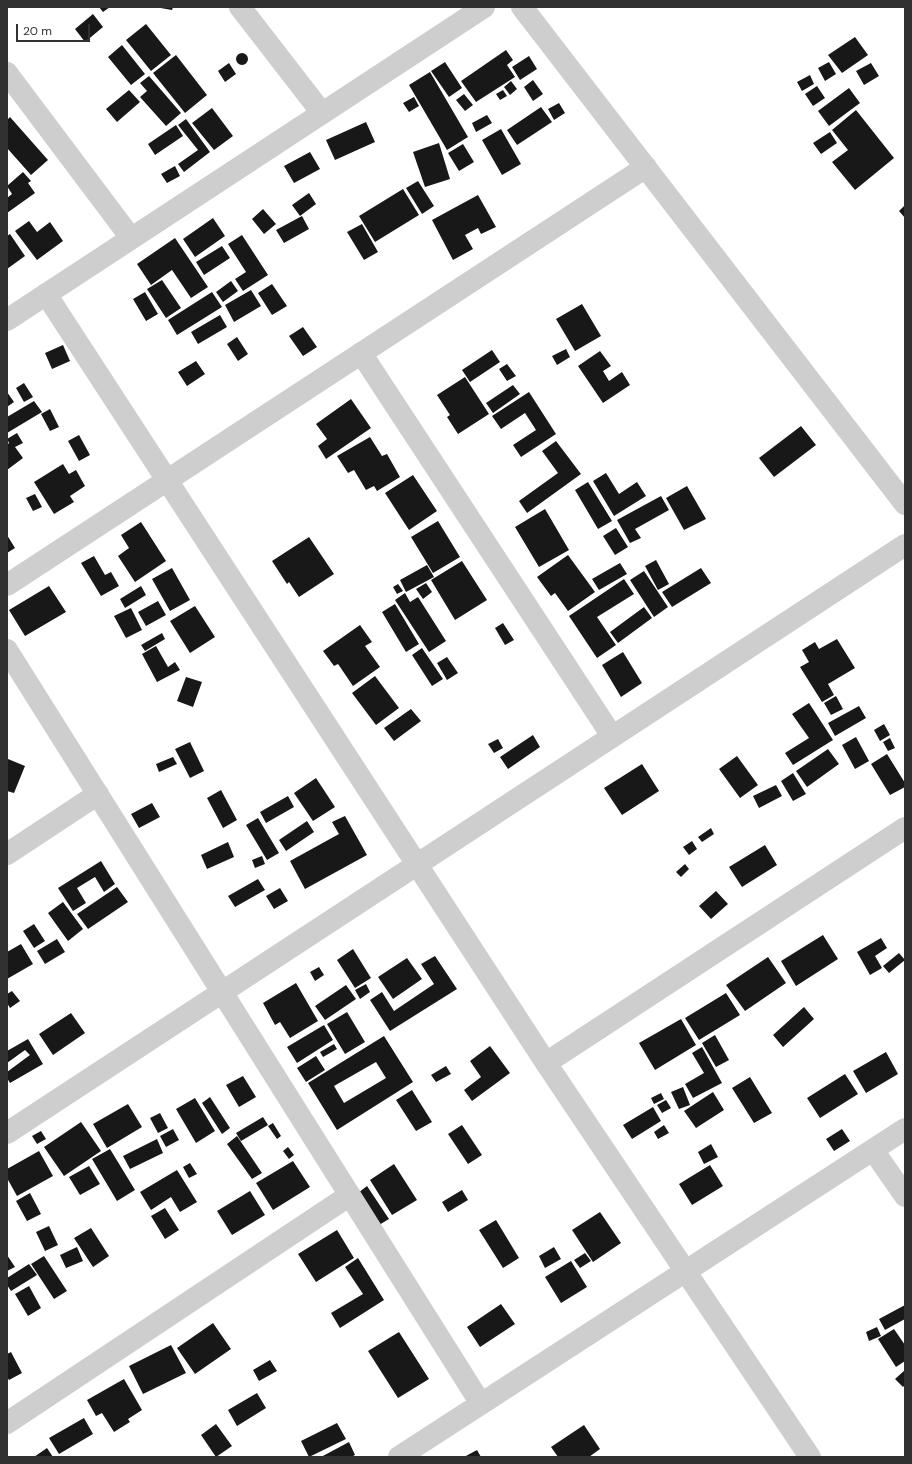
<!DOCTYPE html>
<style>
body{margin:0}
#map{position:relative;width:912px;height:1464px;overflow:hidden;background:#fff;font-family:"DM Sans",sans-serif}
canvas{display:block}
.frame{position:absolute;inset:0;border:8px solid #313131;pointer-events:none}
.scale{position:absolute;left:16px;top:24px;width:74px;height:18px;box-sizing:border-box;border:2px solid #313131;border-top:0;padding-left:5px;font-size:12px;line-height:14px;white-space:nowrap;color:#313131;-webkit-text-stroke:3px #fff;paint-order:stroke}
</style>
<div id="map">
<canvas width="912" height="1464"></canvas>
<div class="frame"></div>
<div class="scale">20 m</div>
</div>
<script>
const ctx = document.querySelector('canvas').getContext('2d');
ctx.lineJoin = 'round';
function paint(path, color) { ctx.fillStyle = color; ctx.fill(path, 'evenodd'); }
const toPath = rows => new Path2D(rows.map(r => 'M' + r).join(''));
function trace(path, color, width, dash) { ctx.strokeStyle = color; ctx.lineWidth = width; ctx.lineCap = dash ? 'butt' : 'round'; ctx.setLineDash(dash || []); ctx.stroke(path); }
const building = toPath([
 [99,7,110,7,103,12],
 [155,7,173,7,172,10],
 [93,14,103,27,85,42,75,29],
 [146,24,171,55,151,71,126,40],
 [855,37,868,55,842,73,828,55],
 [122,45,145,74,131,85,108,57],
 [506,50,513,60,507,65,515,77,476,102,461,81],
 '236 59a6 6 0 1 1 12 0a6 6 0 1 1-12 0Z',
 [176,55,207,95,185,113,153,73],
 [529,56,537,69,520,80,512,67],
 [445,62,462,88,449,97,431,71],
 [829,62,836,74,825,81,818,68],
 [229,63,236,74,225,82,218,71],
 [871,63,879,76,864,85,856,71],
 [430,72,468,137,447,150,409,85],
 [810,75,814,84,802,91,797,82],
 [149,76,181,113,166,126,140,97,147,91,140,83],
 [533,80,543,94,533,101,524,87],
 [511,81,517,89,510,95,504,87],
 [817,86,825,98,813,106,805,94],
 [849,88,860,103,829,126,818,111],
 [129,90,140,102,117,122,106,109],
 [503,90,507,96,500,100,496,94],
 [464,94,473,105,465,111,456,100],
 [414,97,419,106,409,112,403,103],
 [559,103,565,113,554,120,548,109],
 [541,107,552,122,517,145,507,130],
 [212,108,233,136,214,150,192,123],
 [856,110,894,158,855,190,832,162,848,150,832,130],
 [487,115,492,123,476,132,472,123],
 [10,117,48,160,31,175,7,148,7,120],
 [186,119,210,152,184,172,178,164,198,150,178,125],
 [366,122,375,142,335,160,326,140],
 [176,125,183,136,155,155,148,144],
 [501,129,521,164,502,175,482,140],
 [830,132,837,143,821,154,813,143],
 [439,143,450,179,425,187,413,152],
 [463,144,474,162,459,171,448,153],
 [310,152,320,169,294,183,284,166],
 [175,166,180,176,167,183,161,174],
 [23,172,31,181,28,183,35,193,7,213,7,198,12,194,7,186],
 [418,181,434,206,422,214,406,188],
 [403,189,419,215,375,242,359,216],
 [309,193,316,204,300,216,292,205],
 [478,195,496,227,481,234,478,228,465,235,473,249,453,260,432,220],
 [905,205,905,218,899,211],
 [263,209,276,224,264,234,252,219],
 [302,216,309,229,284,243,276,230],
 [213,218,225,236,195,257,183,239],
 [29,221,37,232,50,222,63,241,37,260,15,231],
 [362,224,378,252,364,260,347,232],
 [10,234,25,256,7,269,7,236],
 [242,235,268,275,243,291,235,279,246,272,228,244],
 [175,238,208,287,191,298,172,270,151,285,137,264],
 [222,246,230,258,204,275,196,262],
 [162,280,181,308,166,318,147,289],
 [231,281,238,291,223,302,216,292],
 [272,284,287,306,272,315,258,293],
 [251,290,261,306,234,322,225,305],
 [145,292,158,314,146,321,133,299],
 [212,292,222,307,177,335,168,320],
 [582,304,601,336,575,351,556,319],
 [220,315,227,327,198,344,191,332],
 [303,327,317,347,303,356,289,336],
 [237,337,248,354,238,361,227,344],
 [63,345,70,361,52,369,45,353],
 [566,349,570,357,557,365,552,356],
 [492,350,500,362,470,382,462,370],
 [600,351,611,366,603,371,609,381,622,372,630,385,603,403,578,366],
 [196,361,205,374,187,386,178,372],
 [507,364,516,376,507,381,499,369],
 [465,377,489,414,458,434,447,417,450,415,437,395],
 [24,383,33,397,24,402,16,388],
 [513,385,520,394,493,413,486,403],
 [7,392,14,402,7,407],
 [529,392,556,434,521,457,513,445,536,430,525,413,501,429,492,416],
 [351,399,371,428,326,459,318,446,327,439,316,424],
 [34,401,42,412,7,433,7,417],
 [50,409,59,427,50,431,41,414],
 [801,426,816,445,774,477,759,458],
 [17,433,23,443,15,447,23,458,7,470,7,445,9,443,7,439],
 [79,435,90,455,79,461,68,441],
 [370,437,382,456,387,454,400,477,377,491,374,486,366,490,354,470,348,473,337,456],
 [556,441,581,474,527,513,519,501,558,473,542,451],
 [63,464,69,474,76,470,85,486,70,496,74,502,54,514,34,482],
 [606,473,619,494,637,482,646,496,614,516,593,481],
 [413,475,437,511,409,530,385,493],
 [588,482,612,521,598,529,575,490],
 [687,486,706,519,684,530,666,498],
 [35,494,42,507,33,511,26,498],
 [661,496,669,510,635,529,641,538,630,543,617,520],
 [545,509,569,550,539,567,515,527],
 [438,521,460,557,433,573,411,537],
 [141,522,166,561,135,582,118,556,129,548,121,535],
 [616,528,628,547,615,555,603,536],
 [7,535,15,548,7,553],
 [309,537,334,574,299,597,289,582,287,584,272,561],
 [568,555,595,592,568,611,555,593,551,596,537,577],
 [94,556,105,575,111,572,119,586,101,596,81,563],
 [656,560,669,584,658,590,645,566],
 [462,561,487,600,455,620,431,580],
 [620,563,627,574,599,590,592,579],
 [427,565,434,577,406,592,400,580],
 [172,568,190,600,170,611,152,579],
 [701,568,711,583,672,607,662,592],
 [644,571,668,607,654,617,630,580],
 [624,579,634,594,597,617,616,645,597,658,569,616],
 [426,583,432,592,423,599,416,589],
 [398,584,403,591,397,594,393,587],
 [49,586,66,612,25,636,9,610],
 [141,586,146,595,125,608,120,599],
 [405,593,410,602,418,597,446,641,429,652,395,600],
 [158,601,166,615,146,626,138,612],
 [395,604,419,644,406,652,382,612],
 [195,606,215,637,190,653,170,621],
 [644,607,652,618,618,643,610,632],
 [131,608,142,630,126,638,114,616],
 [503,623,514,640,505,645,495,628],
 [360,625,372,642,365,646,380,667,353,686,338,664,334,666,323,651],
 [162,633,165,639,145,651,141,645],
 [837,639,855,668,828,684,834,695,822,702,800,667,809,662,802,650,815,642,819,649],
 [156,646,168,667,175,662,180,670,157,682,142,654],
 [422,648,443,679,432,686,412,655],
 [623,652,642,683,621,697,602,665],
 [447,657,458,673,447,680,437,663],
 [375,676,399,708,376,725,352,693],
 [186,677,202,682,193,707,177,701],
 [836,696,843,709,831,715,824,703],
 [809,703,833,740,793,765,785,753,809,738,792,714],
 [859,706,866,718,835,736,828,723],
 [411,709,421,721,394,741,384,728],
 [884,724,890,735,880,741,874,730],
 [533,735,540,747,508,769,500,757],
 [856,737,869,761,855,769,842,745],
 [890,738,895,748,888,751,883,742],
 [498,739,503,748,494,753,488,744],
 [190,742,204,771,190,778,175,749],
 [828,749,839,764,807,787,796,771],
 [887,754,905,783,905,787,890,795,871,764],
 [737,756,758,785,740,798,719,769],
 [173,757,177,764,159,772,156,764],
 [8,759,25,766,14,793,7,791],
 [642,764,659,791,622,815,604,788],
 [793,773,806,794,793,801,781,781],
 [316,778,335,807,313,821,294,793],
 [776,785,782,796,759,808,753,796],
 [221,790,237,820,223,828,207,798],
 [288,796,294,807,266,823,260,812],
 [152,803,160,817,139,828,131,814],
 [345,816,367,855,305,889,290,861,339,834,332,822],
 [258,818,279,853,267,860,246,825],
 [307,821,314,832,286,851,279,840],
 [711,828,714,834,702,842,698,837],
 [692,841,697,849,689,855,683,847],
 [228,842,234,857,207,869,201,855],
 [765,845,777,865,742,887,729,867],
 [262,856,265,864,255,868,252,860],
 [101,861,115,884,104,892,95,877,77,888,86,903,73,911,58,888],
 [685,864,689,869,681,877,676,872],
 [258,879,265,890,235,907,228,896],
 [117,887,128,902,88,929,77,914],
 [280,888,288,901,274,909,266,896],
 [716,891,728,904,711,919,699,906],
 [63,902,83,929,68,941,48,913],
 [34,924,45,941,34,948,23,931],
 [823,935,838,959,796,986,781,961],
 [881,938,887,948,875,956,882,968,870,975,857,952],
 [57,939,65,952,45,964,37,951],
 [21,944,33,964,7,979,7,952],
 [353,949,371,978,355,988,337,960],
 [899,953,905,960,889,973,883,966],
 [435,956,457,989,390,1031,370,1000,382,992,394,1011,434,984,421,964],
 [768,957,786,983,745,1011,726,985],
 [407,958,422,979,393,999,378,977],
 [319,967,324,975,315,981,310,972],
 [296,983,318,1021,290,1038,280,1022,275,1025,263,1003],
 [366,984,370,992,360,999,355,990],
 [346,985,356,999,325,1020,315,1006],
 [12,991,20,1001,10,1008,7,1003,7,994],
 [726,993,740,1015,699,1040,685,1018],
 [804,1007,814,1019,783,1047,773,1035],
 [347,1012,365,1042,345,1054,327,1024],
 [71,1013,85,1033,53,1055,39,1034],
 [681,1019,696,1045,655,1070,639,1043],
 [324,1025,333,1040,297,1063,287,1047],
 [715,1035,729,1060,716,1067,702,1043],
 [384,1036,413,1082,337,1130,308,1083],
 [376,1062,386,1078,344,1103,334,1086],
 [28,1039,43,1064,10,1083,7,1078,7,1072,30,1055,25,1050,7,1063,7,1051],
 [334,1044,337,1049,323,1057,320,1052],
 [490,1046,510,1073,472,1101,464,1090,481,1077,470,1061],
 [702,1047,722,1083,693,1098,685,1084,704,1073,692,1053],
 [886,1052,898,1074,866,1093,853,1071],
 [316,1056,325,1070,306,1082,297,1068],
 [446,1066,451,1074,436,1082,431,1075],
 [845,1074,858,1094,820,1118,807,1098],
 [243,1076,256,1097,239,1107,226,1085],
 [750,1077,772,1113,754,1123,732,1088],
 [683,1087,690,1105,679,1109,671,1092],
 [412,1090,432,1122,416,1131,396,1100],
 [713,1092,724,1110,696,1128,684,1111],
 [661,1093,664,1099,654,1104,651,1098],
 [210,1097,230,1128,222,1134,202,1103],
 [195,1098,215,1131,196,1143,176,1109],
 [666,1100,671,1108,662,1113,657,1105],
 [128,1104,142,1127,107,1148,93,1124],
 [653,1107,661,1121,632,1139,623,1125],
 [160,1113,168,1128,158,1133,150,1118],
 [263,1117,268,1125,241,1141,236,1133],
 [81,1122,101,1151,64,1176,44,1147],
 [273,1123,281,1136,277,1139,268,1126],
 [462,1125,482,1155,468,1164,448,1134],
 [664,1125,669,1133,658,1139,654,1132],
 [173,1129,179,1140,166,1147,160,1136],
 [842,1129,850,1141,834,1151,826,1139],
 [41,1131,46,1139,37,1144,32,1136],
 [237,1136,262,1173,252,1179,227,1144],
 [157,1139,163,1153,130,1169,123,1156],
 [711,1144,718,1157,704,1164,698,1152],
 [288,1147,294,1155,289,1159,283,1151],
 [110,1149,135,1190,117,1201,92,1159],
 [39,1151,53,1176,17,1196,7,1178,7,1169],
 [293,1161,310,1187,273,1210,256,1183],
 [190,1163,197,1174,189,1178,183,1167],
 [394,1164,417,1200,392,1215,370,1180],
 [710,1165,723,1186,692,1205,679,1184],
 [89,1166,100,1184,80,1195,69,1177],
 [177,1170,197,1202,180,1212,171,1197,151,1210,140,1192],
 [367,1186,389,1219,379,1225,358,1193],
 [462,1190,468,1200,448,1212,442,1202],
 [250,1191,265,1215,232,1235,217,1211],
 [30,1193,41,1214,27,1221,16,1201],
 [165,1208,179,1230,165,1239,151,1216],
 [600,1212,621,1243,593,1262,572,1230],
 [496,1220,519,1258,503,1268,479,1230],
 [49,1226,58,1245,45,1251,36,1232],
 [91,1228,109,1256,93,1267,74,1238],
 [337,1230,354,1258,316,1282,298,1254],
 [77,1247,83,1261,66,1268,60,1255],
 [554,1247,561,1259,545,1268,539,1256],
 [585,1253,591,1261,580,1268,574,1260],
 [7,1255,15,1267,7,1271],
 [44,1256,67,1291,54,1299,31,1264],
 [358,1258,384,1300,340,1328,331,1313,363,1294,345,1267],
 [571,1261,587,1287,561,1303,545,1277],
 [29,1264,37,1275,11,1291,7,1285,7,1278],
 [29,1286,41,1308,28,1316,15,1294],
 [501,1304,515,1324,480,1347,467,1327],
 [905,1305,905,1319,885,1330,879,1319],
 [213,1323,231,1349,195,1374,177,1348],
 [877,1327,881,1336,869,1341,866,1332],
 [894,1329,905,1345,905,1361,896,1367,878,1339],
 [399,1332,429,1379,398,1398,368,1351],
 [171,1345,186,1373,143,1394,129,1366],
 [11,1352,22,1373,9,1380,7,1377,7,1354],
 [270,1360,277,1371,259,1381,253,1370],
 [905,1370,905,1385,903,1387,895,1379],
 [124,1379,142,1410,128,1419,130,1422,114,1432,102,1413,96,1416,87,1400],
 [257,1393,266,1408,237,1426,228,1410],
 [84,1418,93,1434,59,1454,49,1438],
 [337,1423,346,1439,309,1457,301,1441],
 [216,1424,232,1446,216,1457,201,1435],
 [584,1425,600,1449,589,1457,558,1457,551,1447],
 [349,1442,355,1455,351,1457,321,1457],
 [47,1448,53,1457,34,1457],
 [477,1450,481,1457,464,1457]
]);
const minor = toPath([
 [240,7,322,113],
 [522,7,905,504],
 [7,73,131,238],
 [46,294,546,1063,810,1457],
 [7,320,484,7],
 [361,353,612,736],
 [7,585,646,167],
 [7,650,481,1404],
 [7,854,98,794],
 [546,1063,905,828],
 [7,1133,905,545],
 [873,1150,905,1196],
 [7,1423,350,1195],
 [399,1457,905,1129]
]);
paint(building, '#181818');
trace(minor, '#cecece', 22);
</script>
